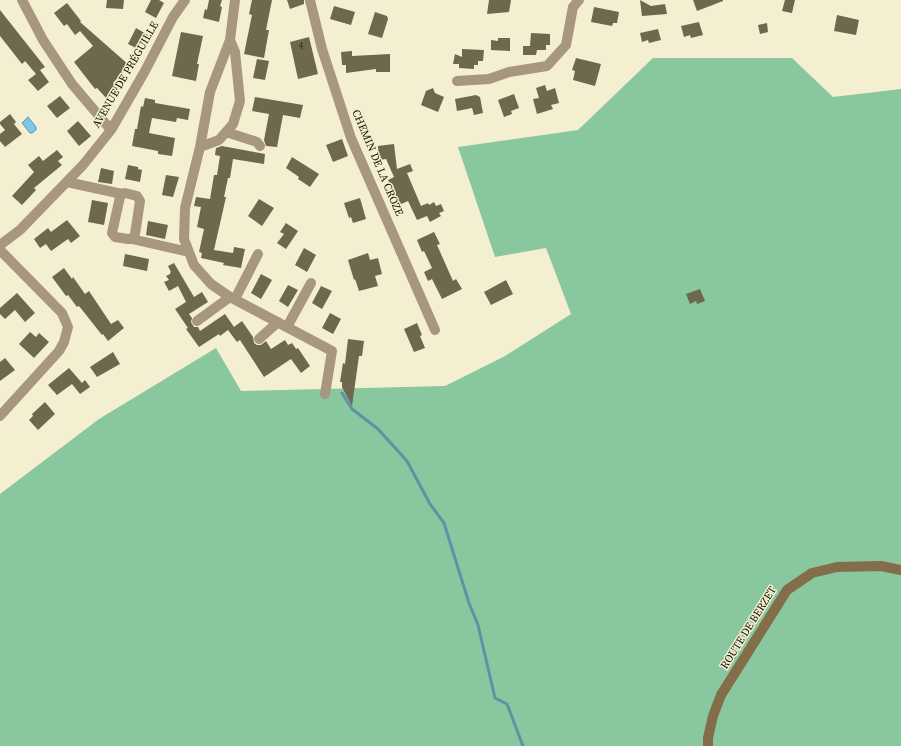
<!DOCTYPE html>
<meta charset="utf-8">
<style>
body{margin:0}
canvas{display:block;background:#f4efd1}
</style>
<canvas width="901" height="746"></canvas>
<script>
const ctx = document.querySelector('canvas').getContext('2d');
ctx.lineJoin = 'round';
function paint(path, color) { ctx.fillStyle = color; ctx.fill(path, 'evenodd'); }
const toPath = rows => new Path2D(rows.map(r => 'M' + r).join(''));
function trace(path, color, width, dash) { ctx.strokeStyle = color; ctx.lineWidth = width; ctx.lineCap = dash ? 'butt' : 'round'; ctx.setLineDash(dash || []); ctx.stroke(path); }
function drawText(font, color, halo, rows, align = 'center') {
  ctx.font = font + ' "Source Serif 4",serif'; ctx.lineWidth = 3; ctx.setLineDash([]); ctx.textBaseline = 'middle'; ctx.strokeStyle = halo; ctx.fillStyle = color; for (const [text, x, y, turn = 0] of rows) {
    ctx.save(); ctx.translate(x, y); ctx.rotate((+turn || 0) * Math.PI / 180); ctx.textAlign = isNaN(turn) ? turn : align; if (halo) ctx.strokeText(text, 0, 0); ctx.fillText(text, 0, 0); ctx.restore();
  }
}
const forest = toPath([
 [653,58,792,58,833,97,901,89,901,746,0,746,0,494,99,419,216,348,241,391,445,386,505,356,571,314,546,248,495,257,458,147,578,130]
]);
const water = toPath([
 [28,117,36,127,36,130,32,133,30,133,22,123,28,117]
]);
const stream = toPath([
 [342,393,352,409,378,429,407,461,430,504,444,523,469,603,478,625,495,698,507,704,523,746]
]);
const building = toPath([
 [107,0,124,0,123,9,106,8],
 [151,0,159,0,164,3,156,18,145,12],
 [209,0,222,0,220,6,222,7,219,22,203,18,205,9,207,10],
 [252,0,272,0,266,30,269,30,264,58,244,54,252,15,249,14],
 [287,0,304,0,304,4,290,9],
 [489,0,511,0,509,12,487,14],
 [640,0,651,6,665,4,667,14,642,16],
 [693,0,723,0,723,1,697,11],
 [785,0,795,0,792,13,782,11],
 [67,3,81,21,80,22,129,65,113,83,118,90,107,99,97,88,95,89,74,62,93,46,80,31,75,35,67,24,64,26,54,13],
 [334,6,355,12,351,25,330,19],
 [594,7,619,12,617,23,613,23,612,26,591,22],
 [0,10,45,67,40,70,49,82,38,91,28,80,36,74,25,61,22,64,0,36],
 [375,12,387,16,388,19,382,38,368,34],
 [837,15,859,20,856,35,834,31],
 [699,22,703,35,691,38,690,35,684,37,681,26],
 [767,23,768,32,760,34,758,25],
 [136,28,148,35,143,43,141,42,138,49,128,44],
 [658,29,661,40,649,43,648,40,642,42,640,33],
 [181,32,203,36,197,64,199,64,196,81,172,76],
 [531,33,550,34,550,45,546,45,546,50,537,50,536,55,523,55,523,46,530,46],
 [309,37,318,74,298,79,290,42],
 [498,38,510,38,510,51,491,50,491,40,498,41],
 [462,49,484,50,483,61,478,61,478,65,474,65,474,69,459,68,459,64,453,64,455,54,462,57],
 [352,51,352,56,390,54,390,72,376,72,376,69,346,73,346,65,342,65,341,52],
 [576,58,601,64,595,86,573,80,575,71,572,70],
 [257,59,269,61,265,80,253,78],
 [545,85,547,91,555,88,559,103,551,105,553,109,537,114,533,99,539,98,536,88],
 [433,88,435,93,444,97,438,112,421,105,426,91],
 [514,94,519,108,511,111,512,114,504,117,498,100],
 [476,95,480,97,483,113,474,115,472,108,457,111,455,99],
 [60,96,70,108,57,118,47,106],
 [255,97,303,105,300,118,283,115,277,147,266,146,264,140,269,114,252,111],
 [145,98,155,100,155,103,190,109,188,120,177,118,176,122,152,118,149,133,175,138,172,156,158,154,158,151,132,146,135,129,137,129,141,106,143,107],
 [10,114,16,122,14,124,22,134,5,147,0,141,0,134,5,130,0,124,0,122],
 [78,121,91,136,79,146,67,131],
 [342,139,348,156,333,162,326,145],
 [394,144,397,169,410,164,413,171,407,173,421,206,428,203,429,205,434,202,436,206,441,204,444,211,439,213,441,216,430,222,427,216,417,220,408,201,399,205,388,180,394,177,386,159,379,160,378,146],
 [222,146,265,154,264,164,233,159,230,178,228,178,224,197,226,197,214,250,233,253,234,247,245,249,241,268,223,265,224,263,201,258,202,253,199,252,204,229,197,227,201,207,194,206,196,197,210,199,214,175,217,175,220,156,215,155,216,148],
 [57,150,63,157,58,161,62,165,34,188,36,190,22,205,12,196,34,172,28,165,39,156,43,161],
 [292,157,319,174,310,187,298,179,299,177,286,168],
 [128,165,138,167,138,169,142,170,140,182,125,179],
 [101,168,114,171,112,184,98,182],
 [166,175,179,177,173,197,162,195],
 [360,198,366,219,353,223,351,217,349,218,344,203],
 [259,199,274,208,262,226,248,216],
 [92,200,108,203,104,225,88,222],
 [67,220,80,236,71,243,68,239,51,251,46,244,40,248,34,239,48,228,51,232],
 [148,221,168,225,165,239,146,235],
 [286,223,298,231,286,249,277,243,284,234,280,232],
 [434,232,440,244,437,245,453,281,456,279,462,289,442,299,432,279,428,281,424,272,432,268,424,251,422,252,417,240],
 [304,248,316,255,307,272,295,265],
 [368,253,370,260,378,258,382,274,375,276,378,286,359,291,355,279,354,280,348,260],
 [125,254,149,259,147,271,123,266],
 [174,263,194,297,202,292,208,302,189,314,192,318,191,322,194,327,198,327,200,331,225,314,234,327,242,321,253,337,254,343,257,345,261,345,266,341,271,349,285,340,288,345,292,343,296,349,298,348,310,366,301,373,291,359,264,377,240,340,237,342,228,330,220,336,219,334,199,347,186,329,188,328,175,309,186,302,178,286,169,291,164,282,169,280,166,276,170,274,170,273,171,272,168,266],
 [64,268,72,279,73,277,85,294,89,291,111,324,118,320,124,328,108,341,103,334,102,335,79,306,77,307,68,295,66,296,52,277],
 [261,274,272,280,261,299,251,293],
 [506,280,513,294,491,305,484,292],
 [288,285,298,290,288,307,279,301],
 [321,286,332,291,322,309,312,303],
 [700,289,705,301,697,304,696,301,690,304,686,294],
 [17,293,35,313,25,322,15,310,5,319,0,314,0,308],
 [330,313,341,319,333,334,322,328],
 [417,323,422,335,420,336,425,348,414,352,404,329],
 [30,332,36,337,39,333,49,342,34,358,19,344],
 [348,339,364,341,362,356,359,356,352,406,342,387,342,382,340,382,343,363,345,364],
 [113,352,120,364,97,377,90,367],
 [5,358,15,370,0,381,0,362],
 [69,368,82,383,85,380,90,387,80,394,72,384,57,395,48,385],
 [45,402,55,414,38,430,29,420,33,416,32,414]
]);
const street = toPath([
 [22,0,43,40,72,84,111,130],
 [235,0,230,40,210,92,200,147,185,208,184,239,194,265,211,284,230,297,332,351,325,394],
 [310,0,322,49,351,138,435,330],
 [457,81,489,79,509,72,547,66,566,45,573,7,579,0],
 [226,132,257,142,260,146],
 [200,147,219,140,233,124,240,101,235,52,230,40],
 [67,182,122,194,125,193,137,196,140,201,135,234,132,239],
 [122,194,120,197,112,233,115,237,128,239,132,239,189,252],
 [0,245,20,230,83,165,111,130,145,71,173,17,185,0],
 [0,250,62,313,68,327,64,342,59,351,0,416],
 [235,299,258,254],
 [197,321,230,297],
 [287,327,311,283],
 [259,339,278,322]
]);
const secondary = toPath([
 [708,746,708,738,713,716,721,695,787,590,812,573,837,567,881,566,901,570]
]);
const numberNames = [
 ["4",301,47]
];
const streetNames = [
 ["AVENUE DE PRÉGUILLE",126,75,-60],
 ["CHEMIN DE LA CROZE",377,163,67],
 ["ROUTE DE BERZET",749,628,-58]
];
paint(forest, '#89c89f');
paint(water, '#7dc8e8');
trace(water, '#5e92a5', 1);
trace(stream, '#5e92a5', 3);
paint(building, '#6d684e');
trace(street, '#a7977f', 10);
trace(secondary, '#846d49', 10);
drawText('9px', '#2b281a', null, numberNames);
drawText('11px', '#151308', '#f4efd1', streetNames);
</script>
